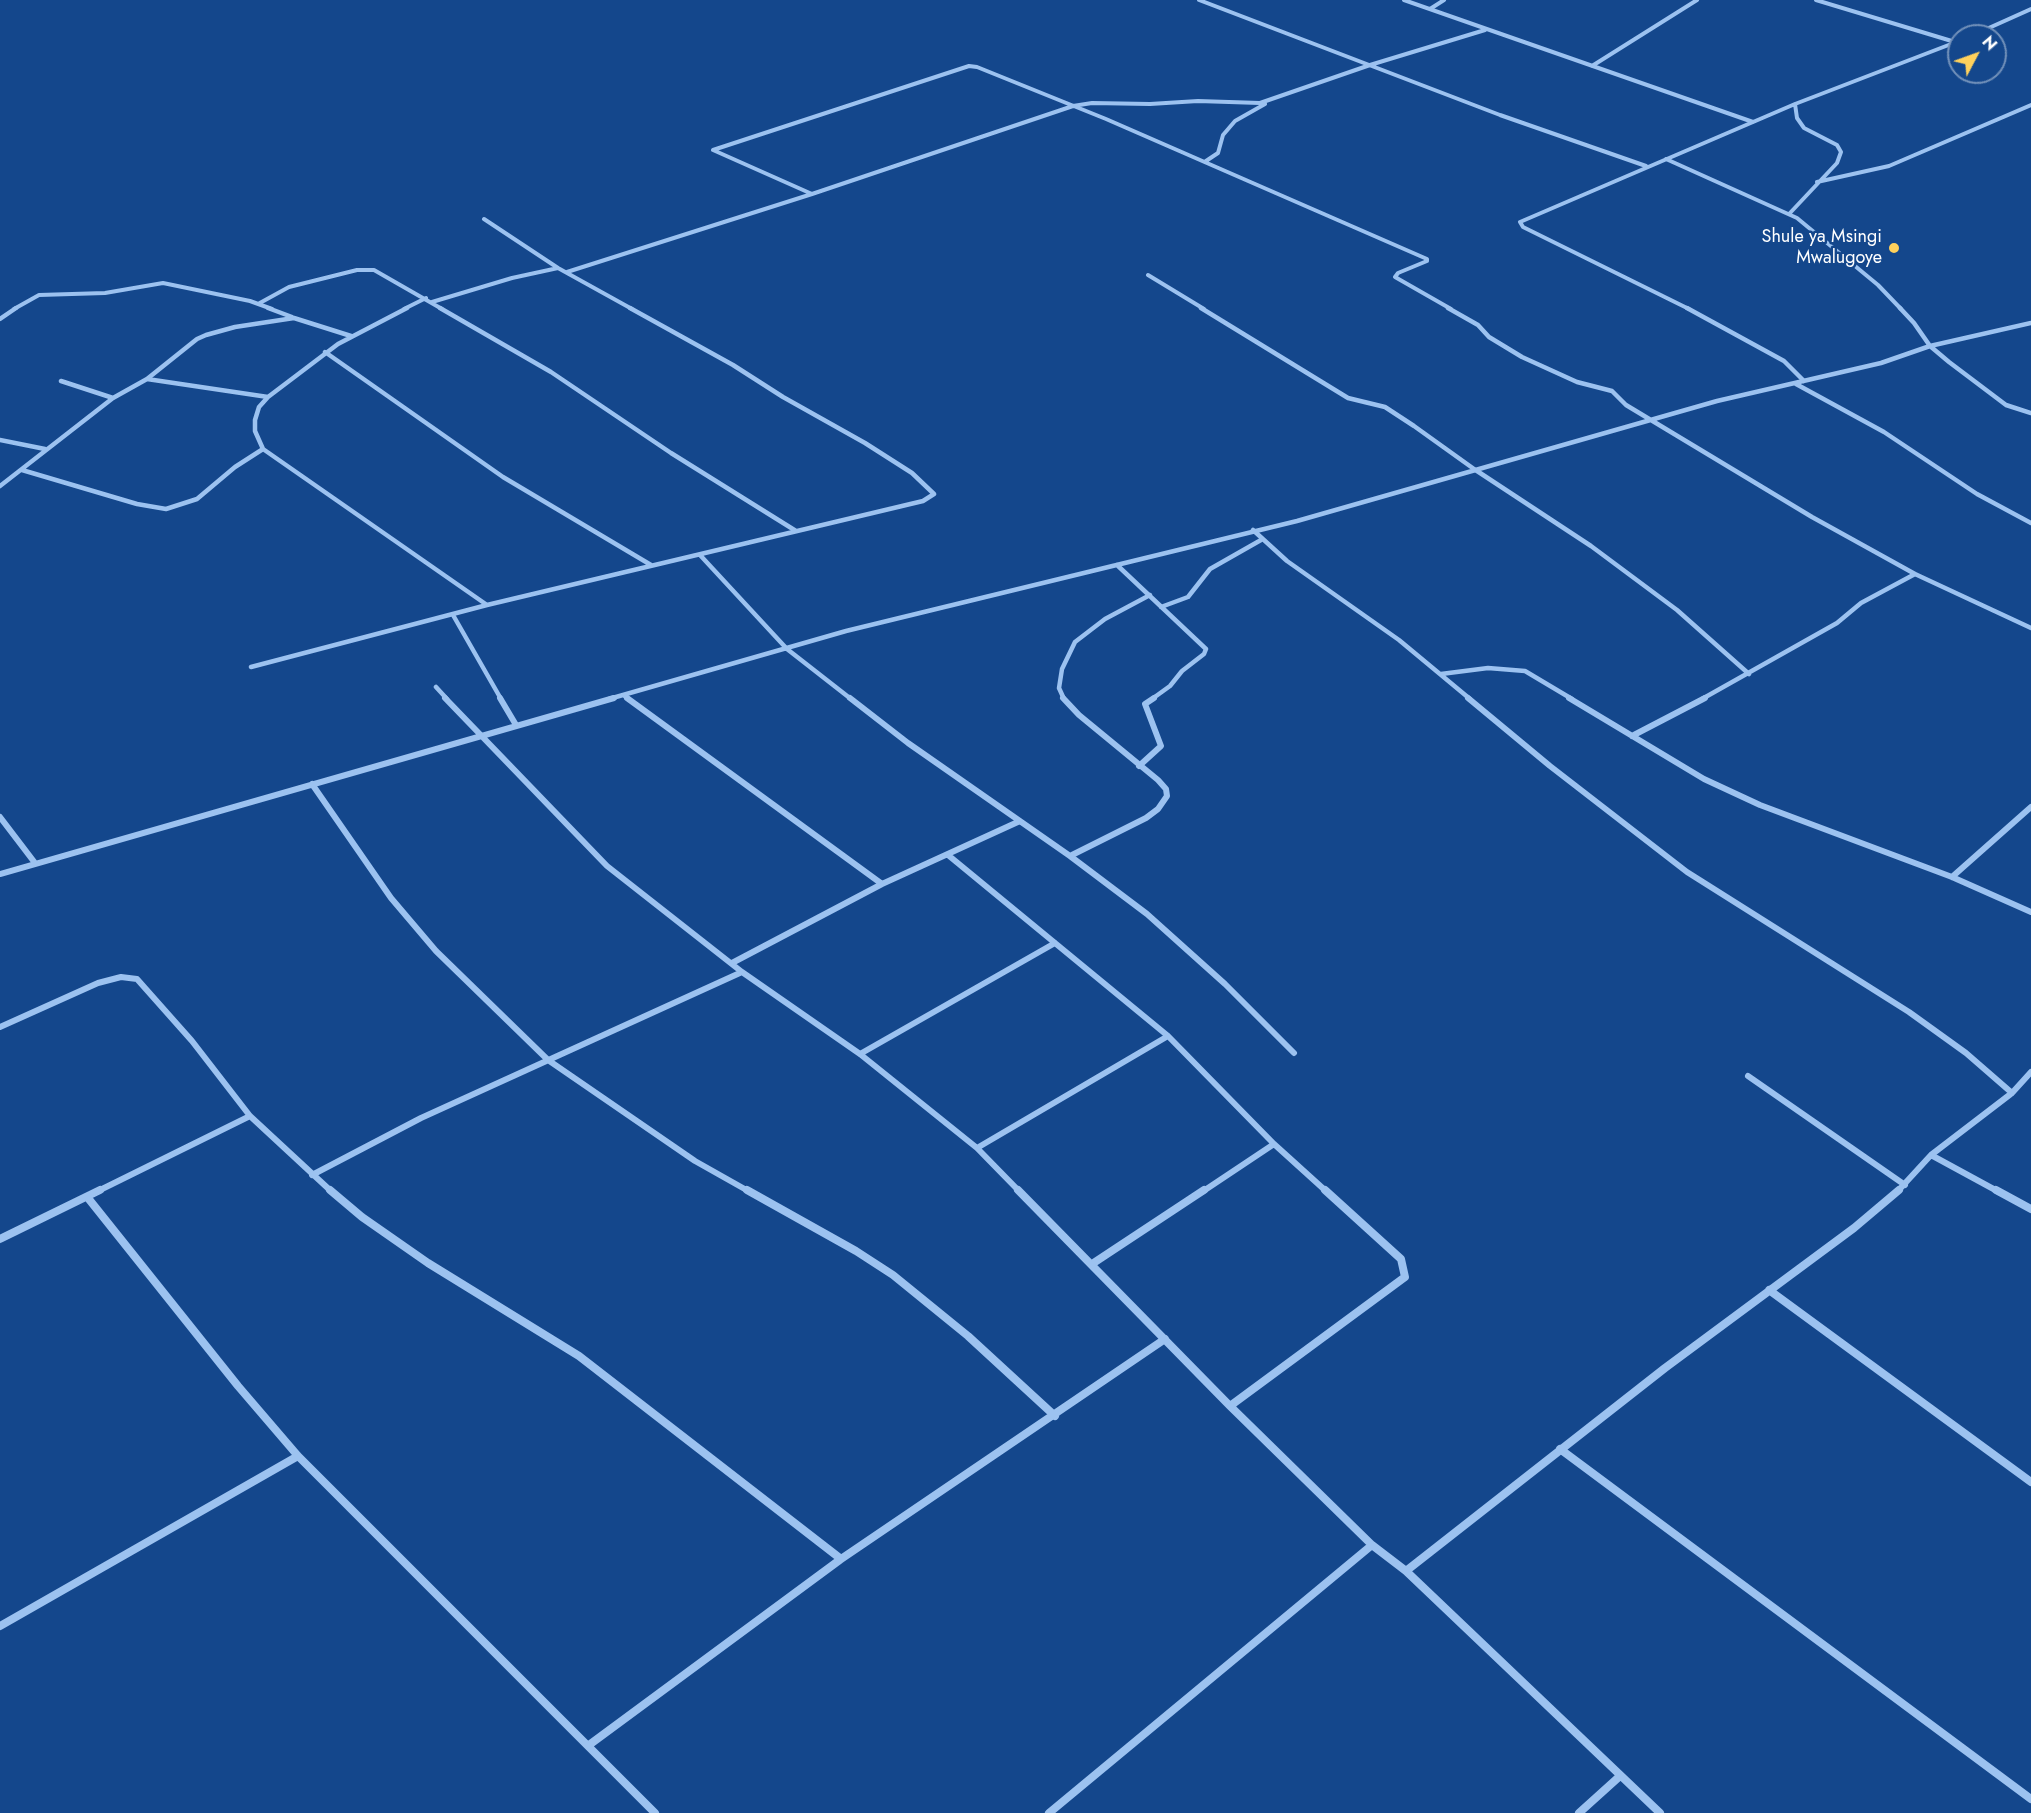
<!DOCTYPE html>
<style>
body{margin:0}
#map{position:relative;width:2031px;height:1813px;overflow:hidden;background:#14478c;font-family:Jost,sans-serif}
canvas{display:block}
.north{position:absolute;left:1947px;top:24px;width:60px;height:60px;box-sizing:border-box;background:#14478c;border:2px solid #7291ba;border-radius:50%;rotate:49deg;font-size:16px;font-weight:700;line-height:24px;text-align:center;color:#fff}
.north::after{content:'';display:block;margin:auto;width:21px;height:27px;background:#ffd15c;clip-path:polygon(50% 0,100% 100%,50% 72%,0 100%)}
</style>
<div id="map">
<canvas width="2031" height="1813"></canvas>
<div class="north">N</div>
</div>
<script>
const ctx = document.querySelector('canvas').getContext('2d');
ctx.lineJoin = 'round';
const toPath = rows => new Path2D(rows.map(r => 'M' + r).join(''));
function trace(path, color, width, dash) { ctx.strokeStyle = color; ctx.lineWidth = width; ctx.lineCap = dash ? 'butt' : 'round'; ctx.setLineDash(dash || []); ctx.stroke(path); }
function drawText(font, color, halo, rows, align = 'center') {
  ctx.font = font + ' Jost,sans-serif'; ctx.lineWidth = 5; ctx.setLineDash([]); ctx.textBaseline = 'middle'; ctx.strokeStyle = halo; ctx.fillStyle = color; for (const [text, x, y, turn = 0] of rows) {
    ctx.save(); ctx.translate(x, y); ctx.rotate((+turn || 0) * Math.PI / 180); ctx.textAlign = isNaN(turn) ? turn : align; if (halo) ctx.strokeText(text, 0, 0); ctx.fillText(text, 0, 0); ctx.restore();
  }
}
const minorFar3 = toPath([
 [1199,0,1500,115,1646,166],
 [1404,0,1753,122],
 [1816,0,1955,42],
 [1430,9,1444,0],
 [1971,36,2031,9],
 [1592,66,1697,0],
 [1666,159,1797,218,1878,285,1901,309],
 [1206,161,1218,153,1223,135,1235,121,1265,104],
 [1817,182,1889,166,2031,105],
 [812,194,713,150,969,66,977,67,1106,119,1427,259,1427,261,1398,273,1395,277,1451,309],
 [1790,213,1837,163,1841,152,1837,145,1804,128,1797,118,1795,104],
 [484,219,558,268,632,309],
 [567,272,812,194,1073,106,1092,103,1150,104,1198,101,1260,103,1370,65,1485,30],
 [1148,275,1204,309],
 [432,302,512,278,558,268],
 [258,304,289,287,357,270,374,270,442,309],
 [14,309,39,295,105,293,163,283,250,301,272,309],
 [404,309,426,298],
 [1689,309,1523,227,1520,222,1795,104,1959,41]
]);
const minorFar2 = toPath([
 [268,308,292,317],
 [407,308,338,344,268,397,259,407,255,420,255,431,263,449,487,605],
 [440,308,551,372,671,453,796,531],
 [1201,308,1348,398,1385,407,1414,426,1474,469,1591,546,1677,610,1749,674],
 [1448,308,1478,325,1489,337,1522,357,1577,382,1612,391,1626,405,1812,517,1915,574,2031,628],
 [1687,308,1784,361,1804,381],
 [1900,308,1914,323,1930,346,1949,362,2006,405,2031,413],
 [0,319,16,308],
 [325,352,503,477,651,565],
 [147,379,268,397],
 [61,381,113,398],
 [1796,384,1884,432,1977,494,2031,523],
 [0,440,45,449],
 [22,470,137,504,166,509,197,499,235,467,263,449],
 [0,486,113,398,147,379,197,339,206,335,235,327,294,318,351,336],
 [1253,530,1287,561,1399,640,1470,699],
 [700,555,787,649,851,699],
 [1117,565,1206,649,1204,654,1182,671,1170,686,1152,699],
 [1161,607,1188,597,1210,569,1261,540],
 [453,615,501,699],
 [251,667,487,605,923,501,934,494,912,473,865,443,783,397,733,365,630,308],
 [1441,674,1488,668,1525,671,1572,699],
 [436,687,447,699],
 [623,695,629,699],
 [609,699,846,631,1297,521,1717,401,1881,363,1930,346,2031,323],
 [1064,699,1059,688,1062,669,1075,642,1105,619,1150,595],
 [1702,699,1837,623,1861,603,1915,574]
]);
const minorFar1 = toPath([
 [445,698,607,866,742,972,860,1054,977,1148,1020,1192],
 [500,698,516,725],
 [627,698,882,884],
 [850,698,908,743,1070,856,1147,914,1225,984,1294,1053],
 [1063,698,1079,715,1158,780,1166,789,1167,796,1158,809,1146,818,1070,856],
 [1468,698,1550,766,1687,872,1909,1012,1966,1053,2012,1093],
 [1569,698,1704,779,1760,805,1952,877,2031,912],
 [1632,736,1705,698],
 [1139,766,1161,746,1145,704,1154,698],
 [312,784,391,898,436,951,548,1060,695,1161,750,1192],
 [0,817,35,863],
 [948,855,1168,1036,1274,1144,1327,1192],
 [0,874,614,698],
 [1952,877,2031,807],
 [732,963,882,884,1020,821],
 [0,1027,98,983,121,977,137,979,192,1041,250,1116,332,1192],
 [860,1054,1055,943],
 [1748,1076,1905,1185],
 [977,1148,1168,1036],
 [1931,1155,1999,1192],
 [312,1175,421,1118,742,972],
 [96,1192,250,1116],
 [1202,1192,1274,1144],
 [1897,1192,1931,1155,2012,1093,2031,1072]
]);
const minor = toPath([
 [330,1190,362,1217,428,1263,579,1356,841,1559],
 [747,1190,856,1251,893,1275,968,1336,1055,1416],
 [1018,1190,1230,1406,1372,1545,1406,1571,1660,1813],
 [1996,1190,2031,1209],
 [88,1198,238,1386,298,1456,655,1813],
 [0,1239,100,1190],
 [1092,1264,1204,1190],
 [1769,1290,2031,1482],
 [1230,1406,1405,1277,1401,1259,1325,1190],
 [1560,1449,2031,1799],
 [1406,1571,1665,1368,1854,1228,1899,1190],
 [0,1626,298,1456],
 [589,1745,841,1559,1165,1339],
 [1049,1813,1372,1545],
 [1579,1813,1620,1776]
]);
const markers = [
 [1894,248,6,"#ffd15c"]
];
const farPoinames = [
 ["Shule ya Msingi",1882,238],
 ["Mwalugoye",1882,259]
];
trace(minorFar3, '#9cc2f0', 4);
trace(minorFar2, '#9cc2f0', 4.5);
trace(minorFar1, '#9cc2f0', 6);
trace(minor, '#9cc2f0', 8);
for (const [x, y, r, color] of markers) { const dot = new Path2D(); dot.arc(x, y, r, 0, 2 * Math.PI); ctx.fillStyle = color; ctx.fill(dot); trace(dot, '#14478c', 2); }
drawText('18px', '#fff', '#14478c', farPoinames, 'right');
</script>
